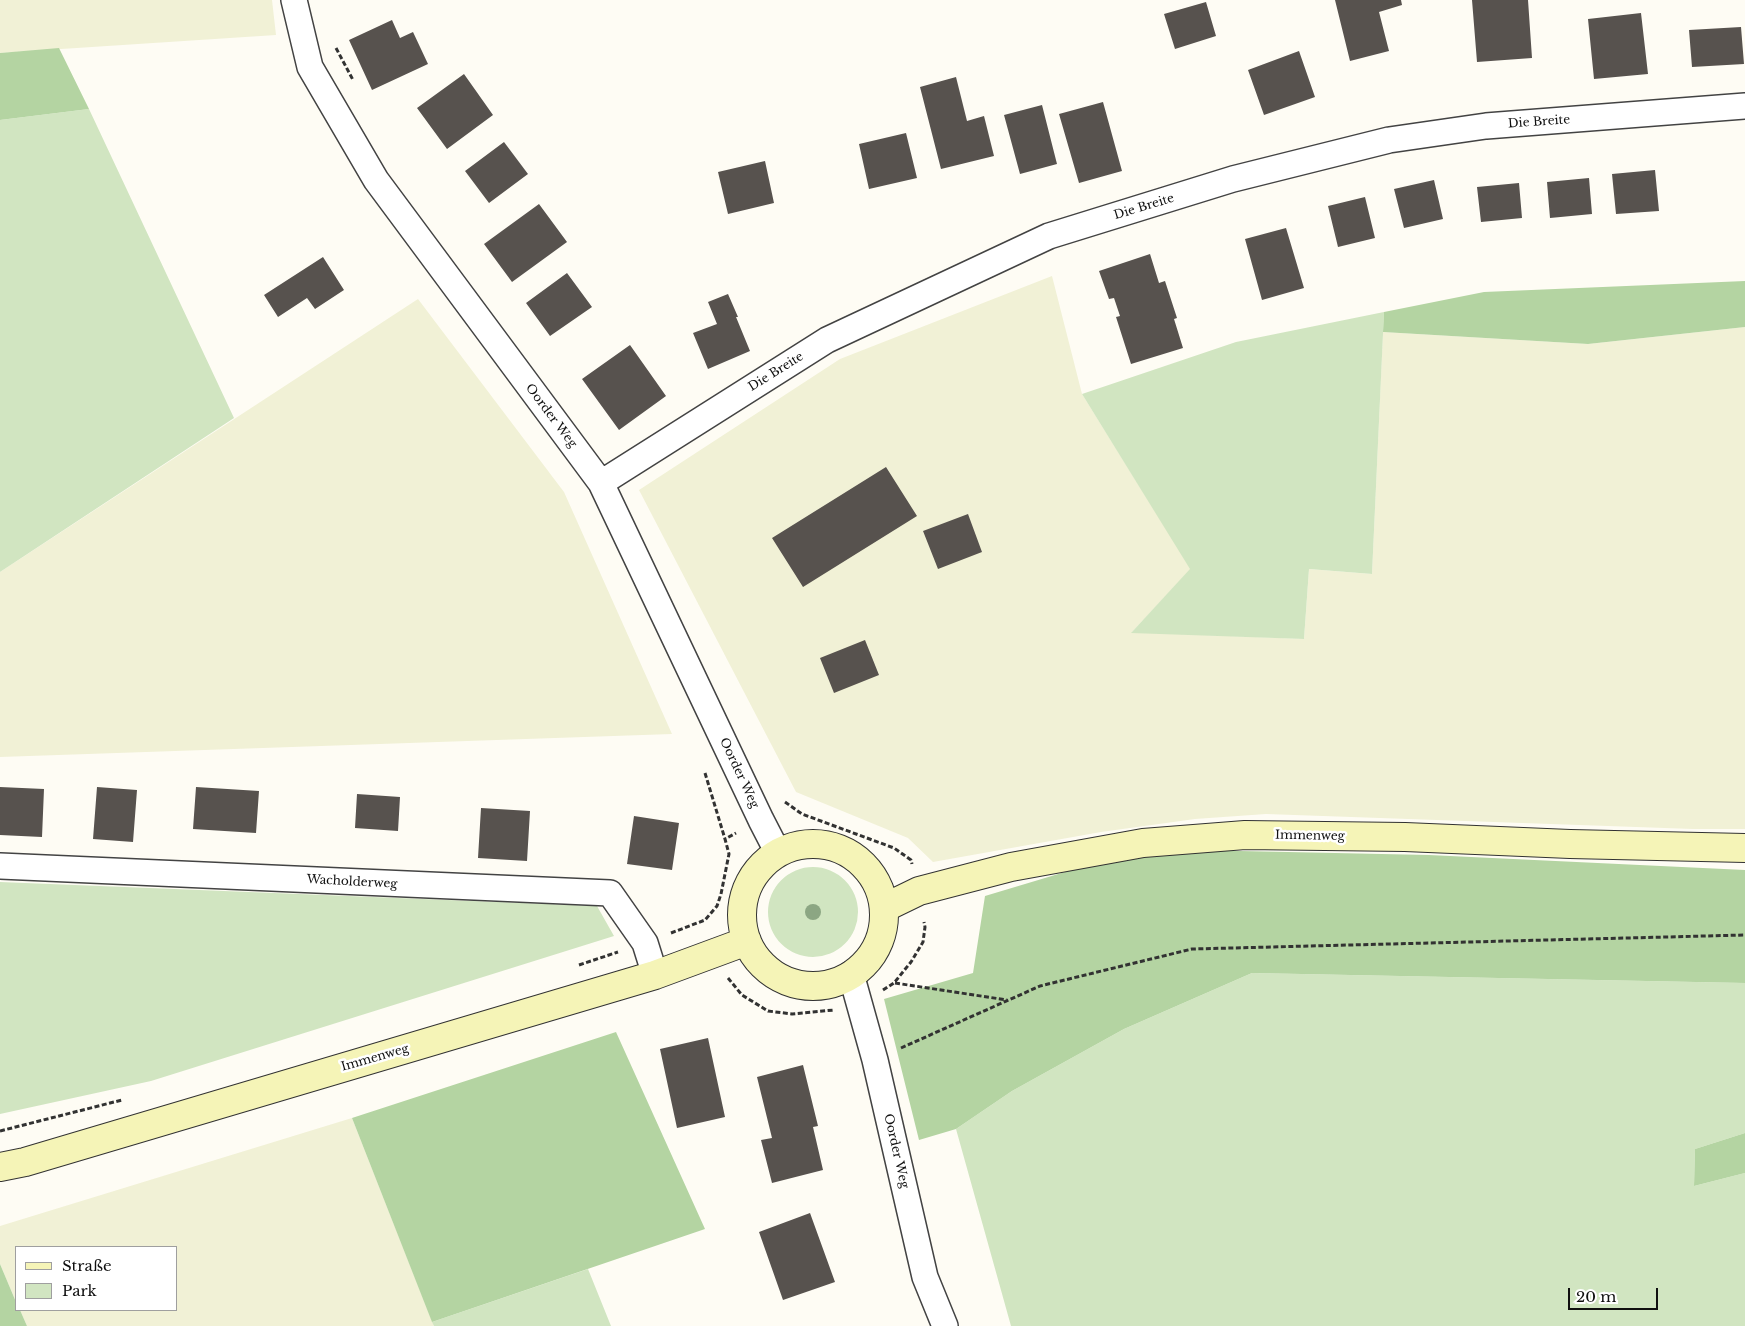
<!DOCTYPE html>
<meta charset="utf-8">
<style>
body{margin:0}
#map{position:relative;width:1745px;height:1326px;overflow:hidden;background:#fefcf4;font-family:"Libre Baskerville",serif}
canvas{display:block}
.legend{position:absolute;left:15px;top:1246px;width:162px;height:65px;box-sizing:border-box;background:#fff;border:1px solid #9f9f9f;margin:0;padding:6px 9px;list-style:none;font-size:15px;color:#101010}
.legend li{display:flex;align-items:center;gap:10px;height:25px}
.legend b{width:25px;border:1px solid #9f9f9f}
.scale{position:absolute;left:1568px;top:1288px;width:90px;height:22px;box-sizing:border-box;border:2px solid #101010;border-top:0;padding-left:6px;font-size:15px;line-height:18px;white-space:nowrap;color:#101010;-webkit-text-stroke:4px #fff;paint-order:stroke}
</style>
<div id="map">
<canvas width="1745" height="1326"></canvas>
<ul class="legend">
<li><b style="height:6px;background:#f5f4b7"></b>Straße</li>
<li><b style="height:14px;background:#d1e5c1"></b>Park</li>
</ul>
<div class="scale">20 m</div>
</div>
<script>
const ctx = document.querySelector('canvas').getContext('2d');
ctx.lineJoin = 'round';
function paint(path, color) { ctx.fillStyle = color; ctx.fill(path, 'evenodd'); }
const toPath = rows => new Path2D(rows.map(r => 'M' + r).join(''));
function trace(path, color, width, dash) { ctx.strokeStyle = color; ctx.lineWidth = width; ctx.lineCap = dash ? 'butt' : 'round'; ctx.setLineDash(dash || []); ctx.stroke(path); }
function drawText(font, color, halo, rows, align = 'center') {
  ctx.font = font + ' "Libre Baskerville",serif'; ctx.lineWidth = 5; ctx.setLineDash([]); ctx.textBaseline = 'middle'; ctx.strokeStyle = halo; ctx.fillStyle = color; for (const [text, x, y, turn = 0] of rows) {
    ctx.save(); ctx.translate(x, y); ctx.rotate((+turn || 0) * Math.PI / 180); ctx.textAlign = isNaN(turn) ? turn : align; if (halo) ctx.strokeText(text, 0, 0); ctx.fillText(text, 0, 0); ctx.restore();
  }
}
const farmland = toPath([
 [0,0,272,0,276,35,0,53],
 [1052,276,1082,394,1191,569,1132,632,1304,639,1309,569,1372,574,1383,332,1588,344,1745,327,1745,829,1693,829,1266,814,1195,819,1101,832,933,862,908,838,796,792,639,490,840,359],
 [418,299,564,492,672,734,0,757,0,572],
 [352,1118,434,1326,27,1326,20,1310,176,1310,176,1247,16,1247,16,1302,0,1264,0,1226]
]);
const green = toPath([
 [89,109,234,418,0,572,0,120],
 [1384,312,1372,574,1309,569,1304,639,1131,633,1190,569,1082,394,1236,342],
 '768 912a45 45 0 1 1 90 0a45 45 0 1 1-90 0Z',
 [0,882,597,906,614,936,151,1081,0,1114],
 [1252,973,1745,983,1745,1133,1695,1149,1694,1186,1745,1173,1745,1326,1011,1326,956,1129,1012,1091,1124,1029],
 [588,1269,611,1326,434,1326,432,1322]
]);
const forest = toPath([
 [59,48,89,109,0,120,0,53],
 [1745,281,1745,327,1588,344,1383,332,1384,312,1484,292],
 [1193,850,1429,855,1745,870,1745,983,1252,973,1124,1029,1012,1091,956,1129,919,1140,884,999,973,973,985,896,1085,866],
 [616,1032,705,1229,432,1322,352,1118],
 [1745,1133,1745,1173,1694,1186,1695,1149],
 [0,1264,16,1302,16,1310,20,1310,27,1326,0,1326]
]);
const building = toPath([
 [1335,0,1401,0,1402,5,1379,12,1389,51,1350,61],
 [1472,0,1528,0,1532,58,1477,62],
 [1206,2,1216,36,1175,49,1164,14],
 [1641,13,1648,74,1594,79,1588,19],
 [392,20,400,38,413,32,428,64,372,90,349,40],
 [1741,27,1744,64,1692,67,1689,30],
 [1299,51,1315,97,1264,115,1248,70],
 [464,74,493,115,447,149,417,108],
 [956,77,967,121,984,116,994,156,941,169,920,87],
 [1103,102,1122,171,1079,183,1059,114],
 [1042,105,1057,164,1020,174,1004,115],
 [906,133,917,178,869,189,859,144],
 [504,142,528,174,489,203,465,171],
 [765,161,774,203,728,214,718,172],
 [1655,170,1659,211,1616,214,1612,174],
 [1589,178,1592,214,1550,218,1547,182],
 [1434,180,1443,219,1404,228,1394,189],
 [1519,183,1522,218,1481,222,1477,187],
 [1365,197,1375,238,1338,247,1328,206],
 [539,204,567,242,512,282,484,244],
 [1286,228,1304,288,1262,300,1245,239],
 [1150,254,1159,283,1165,281,1177,318,1174,319,1183,348,1131,364,1116,317,1120,316,1114,298,1109,299,1099,271],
 [323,257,344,290,315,309,307,298,278,317,264,295],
 [567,273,592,307,550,336,526,303],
 [728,294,738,317,736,317,750,351,708,369,693,333,717,324,708,302],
 [630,345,666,396,619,430,582,379],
 [886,467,917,516,803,587,772,538],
 [968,514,982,552,938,569,923,531],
 [865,640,879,675,834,693,820,658],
 [0,787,44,789,42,837,0,835],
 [97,787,137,790,133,842,93,839],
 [196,787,259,791,256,833,193,829],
 [357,794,400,797,398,831,355,828],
 [481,808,530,811,527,861,478,858],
 [634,816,679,823,672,870,627,864],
 [708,1038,725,1117,677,1128,660,1049],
 [803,1065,818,1126,813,1127,823,1170,772,1183,761,1140,772,1138,757,1077],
 [810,1213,835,1282,783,1300,759,1232]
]);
const path = toPath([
 [336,48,353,80],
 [705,773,725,839],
 [785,802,802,814,894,848,911,860,912,864],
 [671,933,705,920,717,906,721,894,729,854,725,839,736,833],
 [579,965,618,952],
 [728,978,742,995,768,1011,792,1014,834,1010],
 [895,983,1007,1000],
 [883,990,894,983,911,962,923,942,925,927,924,922],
 [901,1048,1040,986,1192,949,1745,935],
 [0,1131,122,1100]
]);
const street = toPath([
 [294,0,310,67,376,180,601,483,761,820,778,853],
 [601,483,827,340,1049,236,1233,179,1389,140,1486,126,1745,106],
 [0,866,610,893,645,943,655,975],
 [851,974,875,1060,925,1277,945,1326]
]);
const secondary = toPath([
 '742 915a71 71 0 1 1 142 0a71 71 0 1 1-142 0Z',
 [884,908,919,891,1011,867,1143,843,1245,835,1405,837,1570,844,1745,848],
 [0,1167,25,1162,655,975,747,941]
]);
const trees = [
 [813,912]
];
const streetNames = [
 ["Die Breite",1539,122,-4],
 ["Die Breite",1144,207,-17],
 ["Die Breite",776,372,-32],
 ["Oorder Weg",551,416,53],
 ["Oorder Weg",739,773,65],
 ["Immenweg",1310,836,1],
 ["Wacholderweg",352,882,3],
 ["Immenweg",375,1058,-16],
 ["Oorder Weg",896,1151,77]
];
paint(farmland, '#f1f1d6');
paint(green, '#d1e5c1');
paint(forest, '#b4d4a2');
paint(building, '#57524e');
trace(street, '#434343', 28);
trace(secondary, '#323232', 30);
trace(path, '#323232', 3, [5, 2.5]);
trace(street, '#fff', 25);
trace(secondary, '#f5f4b7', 28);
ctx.fillStyle = '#8ca683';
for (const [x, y] of trees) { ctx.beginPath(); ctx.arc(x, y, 8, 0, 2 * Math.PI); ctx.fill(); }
drawText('12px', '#101010', '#fff', streetNames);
</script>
